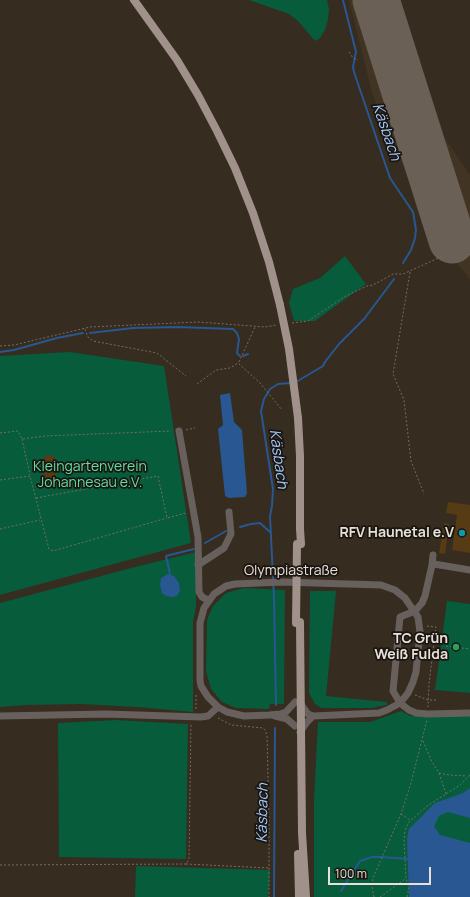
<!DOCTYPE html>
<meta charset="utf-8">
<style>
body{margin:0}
#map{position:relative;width:470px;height:897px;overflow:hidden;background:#362c1f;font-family:Manrope,sans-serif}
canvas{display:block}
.scale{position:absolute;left:328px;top:867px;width:103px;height:18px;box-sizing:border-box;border:2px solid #e8e1d9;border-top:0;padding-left:5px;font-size:12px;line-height:14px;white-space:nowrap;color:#e8e1d9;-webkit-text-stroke:3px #1a1510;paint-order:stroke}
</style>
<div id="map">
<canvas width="470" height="897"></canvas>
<div class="scale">100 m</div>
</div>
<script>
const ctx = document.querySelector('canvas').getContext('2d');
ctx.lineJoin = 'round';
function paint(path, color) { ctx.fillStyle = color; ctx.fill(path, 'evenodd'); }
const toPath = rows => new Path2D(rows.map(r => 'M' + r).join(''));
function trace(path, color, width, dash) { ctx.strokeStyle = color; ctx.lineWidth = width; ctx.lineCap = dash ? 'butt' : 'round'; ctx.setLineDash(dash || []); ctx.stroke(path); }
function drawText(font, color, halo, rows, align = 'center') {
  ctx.font = font + ' Manrope,sans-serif'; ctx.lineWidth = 3.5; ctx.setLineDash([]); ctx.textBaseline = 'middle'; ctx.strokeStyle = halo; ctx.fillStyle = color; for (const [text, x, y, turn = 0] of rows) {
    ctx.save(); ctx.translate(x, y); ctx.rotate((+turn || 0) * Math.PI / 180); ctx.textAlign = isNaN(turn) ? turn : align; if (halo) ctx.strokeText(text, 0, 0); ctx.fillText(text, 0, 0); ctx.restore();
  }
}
const built = toPath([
 [349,0,391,0,428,117,453,150,470,175,470,280,467,275,451,258,436,249,421,196,387,135,371,89]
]);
const green = toPath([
 [249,0,327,0,329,9,328,20,325,30,320,38,315,41,298,21,289,14],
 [345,256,366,284,315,321,294,321,289,303,293,289,320,278],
 [70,352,164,366,191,543,0,595,0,356],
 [196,552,196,607,193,622,193,712,137,707,82,704,25,705,0,707,0,603,135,567],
 [244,588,285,590,284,704,270,704,269,709,236,708,222,702,211,689,206,671,207,620,213,606,226,593],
 [310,591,336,591,326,696,387,702,387,705,371,708,321,708,315,704,309,693],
 [447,601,470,604,470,693,435,690],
 [401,711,411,716,470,714,470,897,314,897,314,800,318,722,370,722],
 [116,720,188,724,186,859,59,857,58,723],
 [136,866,270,870,268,897,135,897]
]);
const water = toPath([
 [230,393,234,422,242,430,247,493,245,497,229,498,225,496,218,429,223,425,220,395],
 [168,574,174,576,179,583,180,591,177,596,172,597,166,596,162,593,160,585,161,578],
 [470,788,470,818,448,812,439,816,434,826,440,835,470,843,470,897,409,897,407,839,409,829,435,803,463,793]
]);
const stream = toPath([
 [343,0,356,52,353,67,354,72,390,178,413,212,416,230,415,238,411,250,403,263],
 [90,333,133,328,177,327,233,329,237,333,239,339,237,353,240,356],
 [0,352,14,350,57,338,83,333],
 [243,356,248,354],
 [296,382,323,366,325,362,339,344,364,319,394,279],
 [240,527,251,524,260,523,270,532],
 [205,543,226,531],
 [170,574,166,556,194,549],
 [276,705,274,598,270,516,272,506,273,489,261,411,264,399,270,389,278,384,291,383],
 [341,891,360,861,372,857,382,857,408,859],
 [274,897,275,728]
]);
const runway = toPath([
 [376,0,452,240]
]);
const building = toPath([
 [54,455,57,484,45,485,43,472,45,472,44,456],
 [448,502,470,505,470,553,452,550,457,515,446,513],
 [444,523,449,524,445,554,439,553]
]);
const path = toPath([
 [349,52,353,58,358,60],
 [410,272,393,374,404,400,411,461,424,494],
 [292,323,308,321,344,297,367,286,373,285,393,274,403,274,443,256],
 [85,329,88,337,93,341,157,353,186,376],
 [0,346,14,345,90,327,198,322,265,327,277,325],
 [239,362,255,327],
 [197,384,216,370,230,368,238,363,260,383,282,410],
 [186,430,195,428],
 [0,433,18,431,22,439,45,436,171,431],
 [22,439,30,475],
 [0,480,30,476,49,549,53,551,167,518],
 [36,498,158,476,167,518,186,513],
 [0,529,40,520],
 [427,626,436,627,429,684,428,707],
 [446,646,470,649],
 [415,695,428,700,436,700],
 [196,709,196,693],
 [218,718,231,725,263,728,265,730,267,735,269,821,269,897],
 [423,741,432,762,439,773,446,794],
 [439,773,449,775,467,776],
 [401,814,410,820],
 [186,864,269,868],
 [0,865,186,864,189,859,191,724],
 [374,897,372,887,373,878,401,814,411,783,427,720],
 [380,897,405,879],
 [407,897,409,887,406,879,404,840,405,830,409,822,427,806,460,785,470,775]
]);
const minor = toPath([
 [179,431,198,537,199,592,202,597,208,600],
 [198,565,224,548,231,534,229,512],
 [432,565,433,555],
 [470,570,434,564,432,565,425,596,422,603,415,611,400,617,393,691,400,703,409,710,416,713,428,714,470,713],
 [295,702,286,712,280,714,269,715,244,716,227,712,218,707,208,697,201,686,200,680,200,623,204,608,214,594,226,586,235,584,282,582,381,585,395,590,405,598,418,617,420,632,416,672,413,682,408,693,400,703,387,710,379,713,313,716,308,714,300,703],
 [0,716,106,714,201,717,208,716,218,707],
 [275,716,287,719,295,726],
 [300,732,307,722,313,716]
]);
const major = toPath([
 [134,0,177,60,198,95,217,131,235,168,253,213,269,262,280,305],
 [298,418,300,456,300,529,301,544],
 [300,622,302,833,306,897],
 [298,854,299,897]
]);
const majorBridge = toPath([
 [280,305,289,349,298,418],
 [296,623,297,544]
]);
const markers = [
 [462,533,4,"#0f9aa8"],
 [456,647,4,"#2e9e5b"]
];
const parkNames = [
 ["Kleingartenverein",90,467],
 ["Johannesau e.V.",90,483]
];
const poiNames = [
 ["RFV Haunetal e.V",454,533],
 ["TC Grün",448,639],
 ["Weiß Fulda",448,655]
];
const streetNames = [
 ["Olympiastraße",291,571]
];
const waterNames = [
 ["Käsbach",386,132,71],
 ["Käsbach",278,459,82],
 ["Käsbach",263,813,-89]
];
paint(built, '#423422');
paint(green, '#075c3c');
paint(water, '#285792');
trace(stream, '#285792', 2);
trace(runway, '#6a6055', 47);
paint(building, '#573b15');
trace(path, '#766d62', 1, [2, 2]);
trace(minor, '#68605d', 7);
trace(major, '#a1918b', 8);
trace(majorBridge, '#a1918b', 8);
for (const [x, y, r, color] of markers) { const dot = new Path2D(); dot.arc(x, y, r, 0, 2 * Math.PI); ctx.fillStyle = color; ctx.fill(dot); trace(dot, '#1a1510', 1.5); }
drawText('14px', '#61dca2', '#1a1510', parkNames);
drawText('bold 14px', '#e8e1d9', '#1a1510', poiNames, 'right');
drawText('14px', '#e8e1d9', '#1a1510', streetNames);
drawText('italic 15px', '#a1c8fb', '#1a1510', waterNames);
</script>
